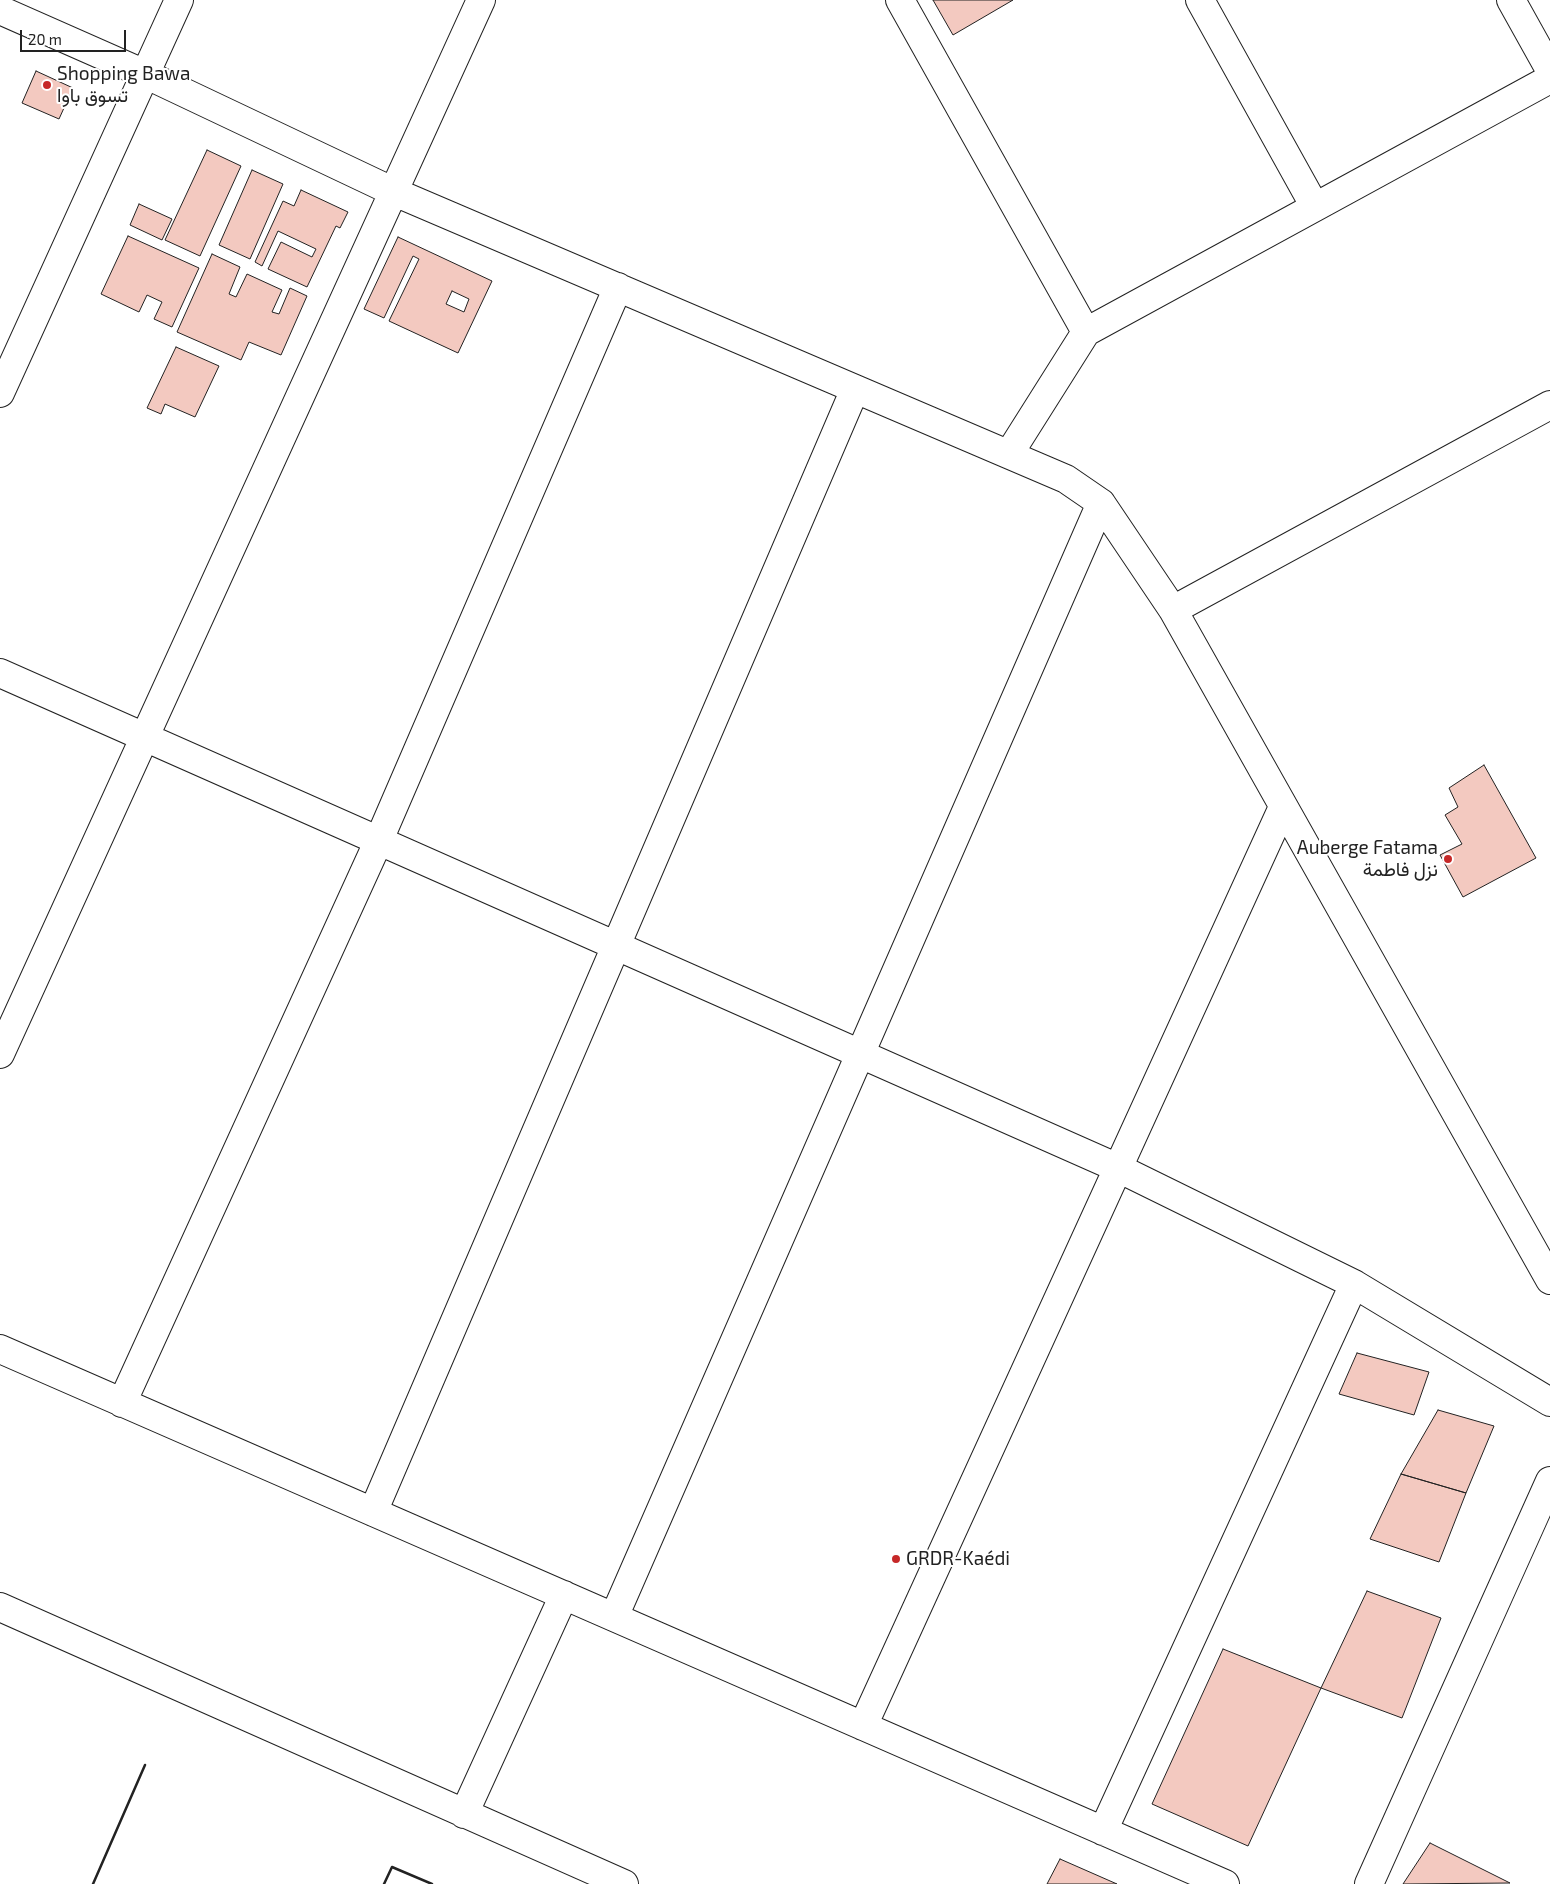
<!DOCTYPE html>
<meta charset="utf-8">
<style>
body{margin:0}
#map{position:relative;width:1550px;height:1884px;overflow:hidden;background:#fff;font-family:"Exo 2",sans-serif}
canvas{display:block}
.scale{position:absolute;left:20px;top:30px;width:106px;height:22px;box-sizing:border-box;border:2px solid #222;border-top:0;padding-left:6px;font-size:15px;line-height:18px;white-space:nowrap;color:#222;-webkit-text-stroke:4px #fff;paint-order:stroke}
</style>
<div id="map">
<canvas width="1550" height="1884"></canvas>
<div class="scale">20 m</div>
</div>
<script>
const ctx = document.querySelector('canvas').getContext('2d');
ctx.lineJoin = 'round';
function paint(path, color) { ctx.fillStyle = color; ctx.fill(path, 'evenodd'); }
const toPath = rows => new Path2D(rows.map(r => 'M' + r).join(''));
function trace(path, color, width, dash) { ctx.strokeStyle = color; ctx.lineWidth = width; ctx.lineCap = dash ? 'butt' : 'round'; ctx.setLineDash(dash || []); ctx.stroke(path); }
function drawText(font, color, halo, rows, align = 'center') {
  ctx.font = font + ' "Exo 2",Vazirmatn,sans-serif'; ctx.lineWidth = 4; ctx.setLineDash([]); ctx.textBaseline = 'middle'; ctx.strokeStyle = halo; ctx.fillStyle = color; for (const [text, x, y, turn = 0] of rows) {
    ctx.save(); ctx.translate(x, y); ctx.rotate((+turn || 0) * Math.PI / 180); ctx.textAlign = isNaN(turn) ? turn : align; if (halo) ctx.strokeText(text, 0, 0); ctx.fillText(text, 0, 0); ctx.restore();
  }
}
const building = toPath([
 [933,0,1013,0,953,35,933,0],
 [36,71,73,88,59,119,22,103,36,71],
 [207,150,241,166,200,256,165,240,207,150],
 [252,170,283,184,250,259,219,245,252,170],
 [301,190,348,212,340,228,336,226,307,287,268,269,281,242,312,257,316,249,278,231,262,266,255,262,283,201,294,206,301,190],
 [139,204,172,219,162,240,130,225,139,204],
 [128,236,199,268,172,327,154,319,162,302,147,295,139,312,101,294,128,236],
 [398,237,492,281,458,353,389,321,419,259,413,256,384,318,364,309,398,237],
 [452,291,469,299,464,312,446,304,452,291],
 [212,254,240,267,229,294,236,297,247,274,282,290,272,312,279,314,290,288,307,296,281,355,249,342,241,360,177,332,212,254],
 [176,347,219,366,195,417,165,404,161,414,147,408,176,347],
 [1484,765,1536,858,1463,897,1440,855,1462,844,1445,815,1458,807,1449,788,1484,765],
 [1357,1353,1429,1372,1414,1415,1339,1394,1357,1353],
 [1438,1410,1494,1426,1466,1493,1401,1474,1438,1410],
 [1401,1474,1466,1493,1439,1562,1370,1539,1401,1474],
 [1367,1591,1441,1618,1402,1718,1321,1688,1367,1591],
 [1223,1649,1321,1688,1248,1846,1152,1804,1223,1649],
 [1430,1843,1510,1883,1403,1884,1430,1843],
 [1060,1859,1117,1884,1047,1884,1060,1859]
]);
const street = toPath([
 [900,0,1086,332],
 [1200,0,1315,207],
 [1511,0,1550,70],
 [0,10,145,74,392,191,1066,479,1101,503,1173,610,1550,1280],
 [0,393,179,0],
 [1009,454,1086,332,1550,79],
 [1173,610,1550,405],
 [0,673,1118,1168,1354,1284,1550,1402],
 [0,1054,481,0],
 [0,1349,1225,1884],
 [122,1403,379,840,618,287],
 [373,1512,855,389],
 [0,1607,624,1884],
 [614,1617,1101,503],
 [863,1726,1283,807],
 [464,1814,564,1595],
 [1103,1831,1354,1284],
 [1369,1884,1550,1481]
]);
const wall = toPath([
 [93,1884,145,1765],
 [384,1884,392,1867,432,1884]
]);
const markers = [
 [47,85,5,"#c62828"],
 [1448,859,5,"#c62828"],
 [896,1559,5,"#c62828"]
];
const poiNames = [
 ["Shopping Bawa",57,74],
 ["تسوق باوا",57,96],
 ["Auberge Fatama",1438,848,"right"],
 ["نزل فاطمة",1438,870,"right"],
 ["GRDR-Kaédi",906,1559]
];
paint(building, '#f3c9c0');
trace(building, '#222', 1);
trace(street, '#222', 30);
trace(street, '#fff', 28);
trace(wall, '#222', 2.5);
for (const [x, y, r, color] of markers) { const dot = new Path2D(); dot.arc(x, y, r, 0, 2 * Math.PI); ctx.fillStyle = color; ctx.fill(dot); trace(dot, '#fff', 2); }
drawText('19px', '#222', '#fff', poiNames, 'left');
</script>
